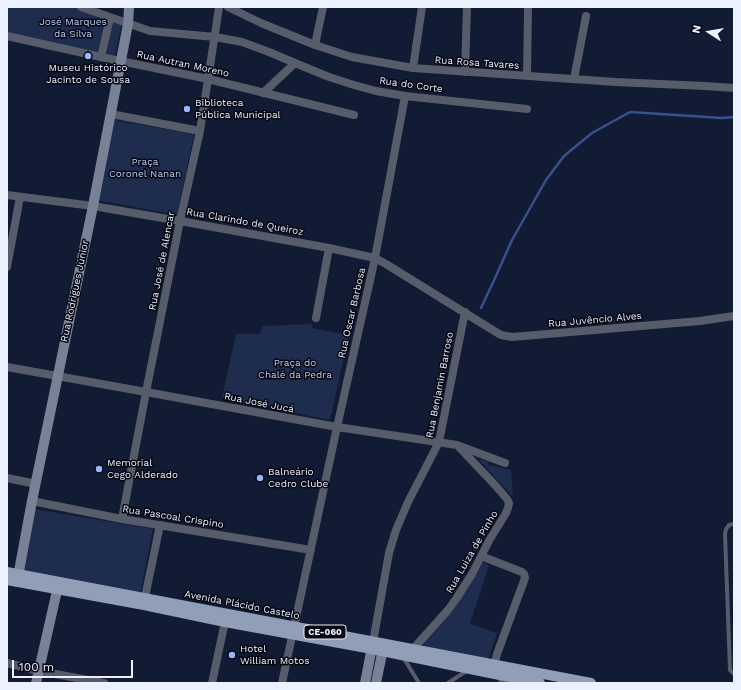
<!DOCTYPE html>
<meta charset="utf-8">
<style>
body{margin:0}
#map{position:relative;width:741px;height:690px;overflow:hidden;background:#111b33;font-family:"Work Sans",sans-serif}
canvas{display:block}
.frame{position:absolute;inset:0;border:8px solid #ebf1ff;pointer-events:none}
.north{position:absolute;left:689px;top:12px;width:40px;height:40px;-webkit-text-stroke:3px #040610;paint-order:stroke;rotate:282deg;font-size:11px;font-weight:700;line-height:16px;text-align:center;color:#ebf1ff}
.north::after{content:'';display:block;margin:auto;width:14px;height:18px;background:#ebf1ff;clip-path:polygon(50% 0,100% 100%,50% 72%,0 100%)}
.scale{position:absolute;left:12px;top:660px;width:121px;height:18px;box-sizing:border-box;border:2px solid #ebf1ff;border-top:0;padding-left:5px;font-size:12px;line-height:14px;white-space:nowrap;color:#ebf1ff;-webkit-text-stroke:3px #040610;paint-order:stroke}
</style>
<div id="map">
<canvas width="741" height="690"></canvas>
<div class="frame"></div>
<div class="north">N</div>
<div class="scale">100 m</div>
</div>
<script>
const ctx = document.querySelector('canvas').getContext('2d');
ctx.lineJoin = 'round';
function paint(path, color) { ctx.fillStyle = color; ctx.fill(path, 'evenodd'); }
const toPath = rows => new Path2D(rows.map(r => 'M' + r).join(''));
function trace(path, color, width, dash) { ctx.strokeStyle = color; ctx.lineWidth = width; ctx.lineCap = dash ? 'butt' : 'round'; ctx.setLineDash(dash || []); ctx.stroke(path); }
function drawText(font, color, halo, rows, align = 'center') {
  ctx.font = font + ' "Work Sans",sans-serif'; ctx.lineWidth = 3; ctx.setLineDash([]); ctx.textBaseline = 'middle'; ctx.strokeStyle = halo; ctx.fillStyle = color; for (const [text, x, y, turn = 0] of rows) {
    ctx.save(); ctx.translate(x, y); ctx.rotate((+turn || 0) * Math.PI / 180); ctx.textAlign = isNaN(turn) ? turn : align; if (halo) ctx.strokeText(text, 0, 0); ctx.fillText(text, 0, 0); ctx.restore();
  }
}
const green = toPath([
 [7,7,72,7,106,19,98,53,7,34],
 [113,21,122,23,115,56,106,54],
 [113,120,194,134,177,215,97,200],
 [312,324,312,328,349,335,330,420,222,398,236,334,260,334,262,326],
 [478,459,489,461,488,465,511,470,513,497],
 [34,509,153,529,140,594,22,571],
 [483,562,489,565,470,624,497,633,488,660,423,647,424,639,452,611,468,587]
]);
const stream = toPath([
 [481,308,496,276,512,240,546,180,564,156,592,133,630,112,722,118,734,117]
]);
const lane = toPath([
 [734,524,729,525,726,529,725,534,730,670,734,674],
 [403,657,419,683],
 [448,683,468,670]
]);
const street = toPath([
 [81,7,150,31,215,37,242,42,269,52,295,63,329,77,354,85,376,91,405,96,527,109],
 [228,7,261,23,315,45,352,57,413,68,616,82,705,86,734,88],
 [7,36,101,57,208,79,354,115],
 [315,45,323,7],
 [101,57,110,18],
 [413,68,422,7],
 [465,72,467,7],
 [527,76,528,7],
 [574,79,586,16],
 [263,93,295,63],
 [111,114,200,131],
 [7,195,93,206,180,221,329,248,375,258,386,264,491,329,501,335,512,337,700,321,734,316],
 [7,267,20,197],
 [316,318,329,248],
 [7,367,146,392,337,427,457,445,505,463],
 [7,478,36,484],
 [32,501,122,519,311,550],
 [122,519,146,392,180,221,200,131,216,27,219,7],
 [481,556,522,572,524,574,525,578,497,654,493,671],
 [144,602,160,525],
 [373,642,389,553,396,530,408,502,439,442,465,312],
 [413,649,448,610,456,599,472,574,490,539,506,513,508,508,509,503,507,499,495,485,459,447],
 [7,663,39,671,104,683],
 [212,683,226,617],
 [282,683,337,427,375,258,405,96],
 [502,683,506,670]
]);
const secondary = toPath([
 [17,582,32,501,93,206,128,24,129,7],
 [36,683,59,582],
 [365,683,373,642],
 [376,683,384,644]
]);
const primary = toPath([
 [7,572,591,683],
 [7,580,144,605,225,622,372,649,470,669,540,683]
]);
const markers = [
 [88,56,4,"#96b6fd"],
 [187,109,4,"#96b6fd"],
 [99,469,4,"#96b6fd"],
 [260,478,4,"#96b6fd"],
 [232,655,4,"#96b6fd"]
];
const shields = [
 [325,632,42]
];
const shieldNames = [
 ["CE-060",325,632]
];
const parkNames = [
 ["José Marques",73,22],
 ["da Silva",73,34],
 ["Praça",145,162],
 ["Coronel Nanan",145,174],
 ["Praça do",295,363],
 ["Chalé da Pedra",295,375]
];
const streetNames = [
 ["Rua Rosa Tavares",477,63,4],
 ["Rua Autran Moreno",183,64,12],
 ["Rua do Corte",411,85,8],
 ["Rua Clarindo de Queiroz",245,222,10],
 ["Rua José de Alencar",162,261,-79],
 ["Rua Rodrigues Júnior",75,291,-78],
 ["Rua Oscar Barbosa",352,313,-77],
 ["Rua Juvêncio Alves",595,320,-5],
 ["Rua Benjamin Barroso",440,385,-79],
 ["Rua José Jucá",259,403,11],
 ["Rua Pascoal Crispino",173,517,9],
 ["Rua Luiza de Pinho",472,552,-60],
 ["Avenida Plácido Castelo",242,605,11]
];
const poiNames = [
 ["Museu Histórico",88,68,"center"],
 ["Jacinto de Sousa",88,80,"center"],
 ["Biblioteca",195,103],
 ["Pública Municipal",195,115],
 ["Memorial",107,463],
 ["Cego Alderado",107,475],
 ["Balneário",268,472],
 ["Cedro Clube",268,484],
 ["Hotel",240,649],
 ["William Motos",240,661]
];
paint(green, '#1e2c4e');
trace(stream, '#37508e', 2.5);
trace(lane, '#565c69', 4);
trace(street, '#565c69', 8);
trace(secondary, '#788196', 10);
trace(primary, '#919eb8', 10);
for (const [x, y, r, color] of markers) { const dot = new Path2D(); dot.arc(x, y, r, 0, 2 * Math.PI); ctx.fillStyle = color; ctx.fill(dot); trace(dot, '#040610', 1.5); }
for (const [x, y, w] of shields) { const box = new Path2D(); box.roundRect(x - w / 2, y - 7, w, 14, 3); ctx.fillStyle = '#040610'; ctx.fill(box); trace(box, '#ebf1ff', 1); }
drawText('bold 9px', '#ebf1ff', null, shieldNames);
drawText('10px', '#becff4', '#040610', parkNames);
drawText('10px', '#ebf1ff', '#040610', streetNames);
drawText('10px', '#ebf1ff', '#040610', poiNames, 'left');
</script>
